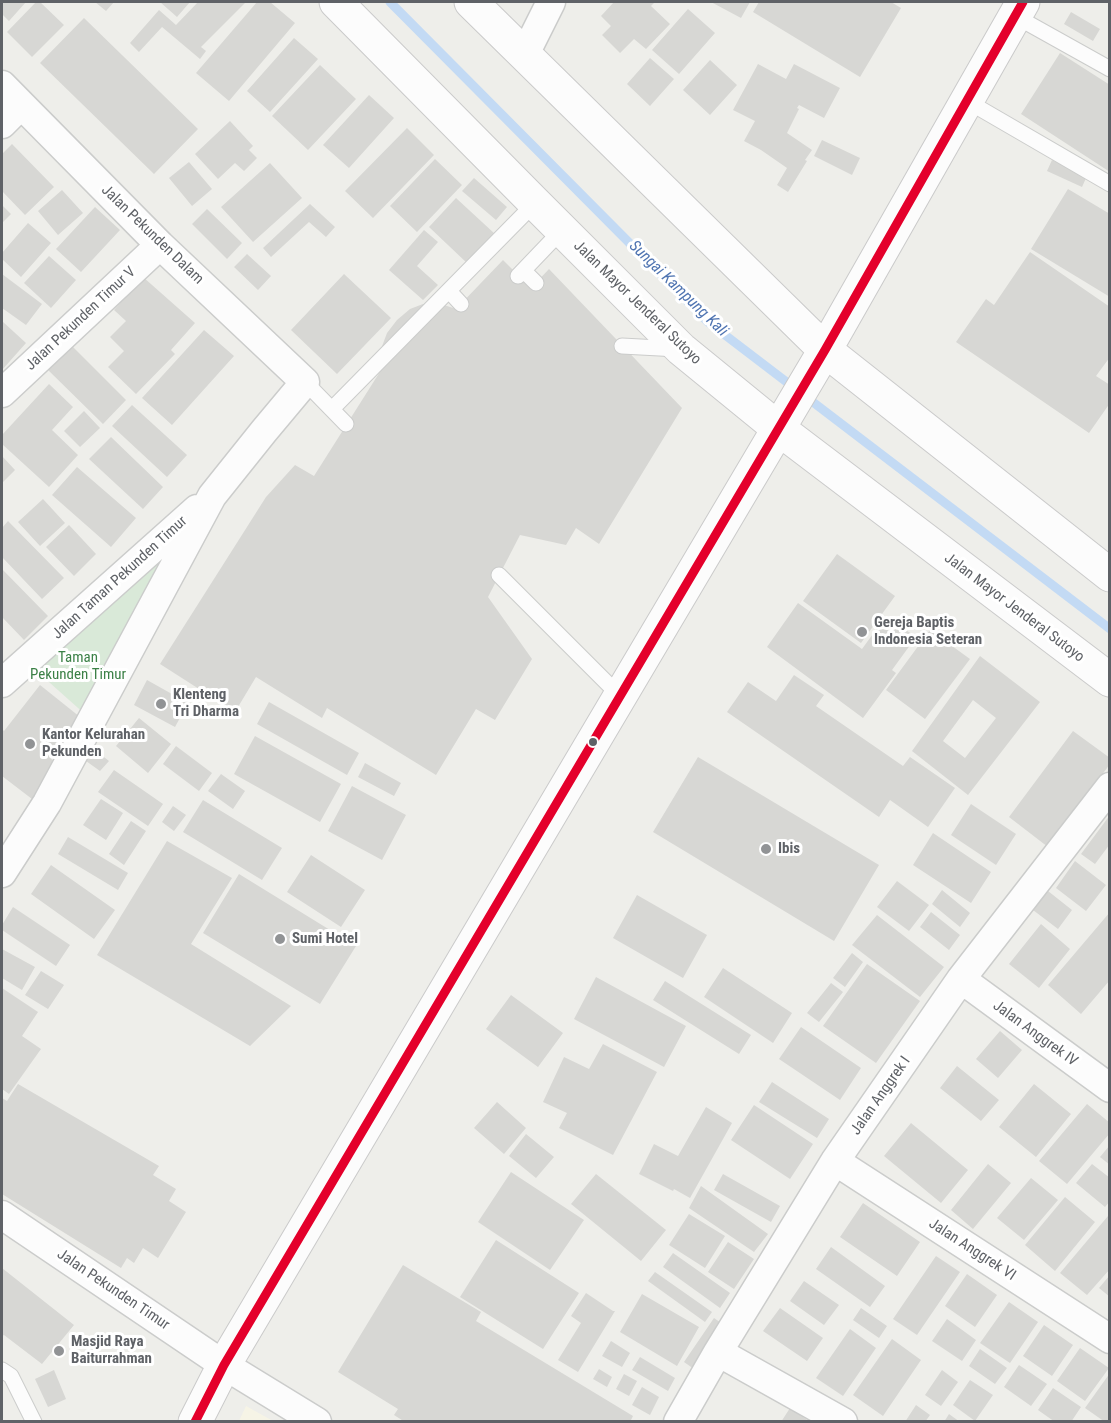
<!DOCTYPE html>
<style>
body{margin:0}
#map{position:relative;width:1111px;height:1423px;overflow:hidden;background:#eeeeea;font-family:"Roboto Condensed",sans-serif}
canvas{display:block}
.frame{position:absolute;inset:0;border:3px solid #5f6267;pointer-events:none}
</style>
<div id="map">
<canvas width="1111" height="1423"></canvas>
<div class="frame"></div>
</div>
<script>
const ctx = document.querySelector('canvas').getContext('2d');
ctx.lineJoin = 'round';
function paint(path, color) { ctx.fillStyle = color; ctx.fill(path, 'evenodd'); }
const toPath = rows => new Path2D(rows.map(r => 'M' + r).join(''));
function trace(path, color, width, dash) { ctx.strokeStyle = color; ctx.lineWidth = width; ctx.lineCap = dash ? 'butt' : 'round'; ctx.setLineDash(dash || []); ctx.stroke(path); }
function drawText(font, color, halo, rows, align = 'center') {
  ctx.font = font + ' "Roboto Condensed",sans-serif'; ctx.lineWidth = 6; ctx.setLineDash([]); ctx.textBaseline = 'middle'; ctx.strokeStyle = halo; ctx.fillStyle = color; for (const [text, x, y, turn = 0] of rows) {
    ctx.save(); ctx.translate(x, y); ctx.rotate((+turn || 0) * Math.PI / 180); ctx.textAlign = isNaN(turn) ? turn : align; if (halo) ctx.strokeText(text, 0, 0); ctx.fillText(text, 0, 0); ctx.restore();
  }
}
const commercial = toPath([
 [246,1406,273,1421,239,1421]
]);
const green = toPath([
 [186,527,87,716,31,666]
]);
const stream = toPath([
 [390,2,708,322,1110,629]
]);
const building = toPath([
 [2,2,26,2,9,21,2,14],
 [36,2,40,2,64,25,32,57,7,32],
 [95,2,114,2,106,11],
 [160,2,190,2,177,17],
 [198,2,246,2,201,47,206,51,200,59,162,27,139,52,130,43,159,10,176,25],
 [257,2,270,2,295,23,229,101,196,73],
 [614,2,655,2,651,6,670,24,646,49,634,39,620,53,602,35,611,26,601,16],
 [711,2,750,2,741,18],
 [759,2,891,2,901,8,860,77,753,12],
 [688,9,715,33,679,74,652,50],
 [1071,12,1100,29,1093,41,1064,24],
 [84,18,198,129,154,174,40,63],
 [294,38,318,59,270,112,247,91],
 [1060,53,1110,85,1110,172,1021,114],
 [650,58,674,79,650,106,627,84],
 [710,60,737,85,710,115,683,90],
 [758,64,786,79,794,64,840,88,824,118,799,105,797,108,799,109,787,133,812,150,805,160,807,161,788,192,777,185,787,168,761,150,744,141,755,121,733,110],
 [320,65,356,99,308,150,272,116],
 [369,95,394,118,349,168,323,145],
 [230,121,253,146,249,150,257,158,244,171,235,163,218,179,195,154],
 [407,128,434,155,373,218,345,191],
 [822,140,860,158,852,175,814,156],
 [12,144,54,187,25,215,2,191,2,154],
 [435,159,462,185,417,232,390,206],
 [1052,160,1087,176,1082,187,1047,171],
 [189,162,212,189,192,206,169,178],
 [270,163,302,198,253,242,221,207],
 [474,178,507,207,496,220,462,191],
 [1068,189,1110,214,1110,297,1031,249],
 [62,190,83,213,58,235,38,211],
 [456,198,495,234,468,264,429,227],
 [310,204,335,227,326,237,309,222,271,257,263,248],
 [2,205,11,214,2,223],
 [95,207,120,230,81,272,56,249],
 [207,209,242,243,227,259,192,224],
 [28,223,51,243,21,277,2,259,2,253],
 [424,230,438,242,417,266,438,285,423,300,389,270],
 [1030,252,1110,307,1110,357,1096,376,1110,385,1110,403,1089,433,956,342,986,299,994,305],
 [247,254,271,276,258,290,234,267],
 [49,256,76,280,51,308,24,283],
 [503,260,531,288,549,269,682,408,599,544,576,528,566,545,520,535,488,597,532,659,495,720,476,709,436,775,327,708,322,718,256,677,235,712,160,664,266,497,295,465,314,476,383,367,381,349,387,333,397,320,410,309,423,304,441,304,456,309],
 [2,274,42,304,26,325,2,308],
 [344,274,391,318,337,374,291,330],
 [143,277,195,323,171,350,175,354,136,394,108,367,124,351,110,337,126,321,114,310],
 [2,321,26,343,2,370],
 [204,330,234,356,172,425,142,398],
 [70,344,126,400,103,424,46,368],
 [49,384,73,407,52,430,78,455,49,487,2,444,2,435],
 [132,405,187,455,167,477,112,426],
 [84,411,100,428,80,447,64,431],
 [111,437,163,487,143,509,89,459],
 [2,456,15,470,2,483],
 [77,467,136,518,111,547,52,495],
 [43,499,65,523,40,546,18,522],
 [8,521,64,578,42,599,2,557,2,528],
 [69,525,96,554,74,576,46,547],
 [837,554,895,596,861,643,803,601],
 [2,569,48,616,24,640,2,617],
 [798,603,862,649,886,616,916,637,892,670,896,673,863,718,767,647],
 [930,630,970,659,925,719,886,690],
 [980,656,1040,702,968,795,912,751],
 [973,700,996,718,965,758,943,741],
 [794,675,824,695,816,706,903,766,910,757,955,788,928,827,890,800,879,817,727,712,748,682,776,701],
 [147,680,188,703,175,727,134,705],
 [40,685,80,717,49,757,58,765,32,799,2,776,2,729,4,731],
 [269,702,359,753,347,775,257,724],
 [139,718,171,744,148,773,116,746],
 [1073,731,1110,758,1110,764,1048,847,1009,817],
 [255,736,341,784,320,822,234,774],
 [176,746,212,773,199,791,163,764],
 [95,750,109,761,100,771,86,761],
 [698,757,879,865,834,941,653,832],
 [365,763,401,783,394,796,358,777],
 [114,770,163,804,148,826,98,792],
 [221,774,245,791,233,809,208,791],
 [352,786,406,815,382,860,328,831],
 [101,799,123,813,106,840,83,825],
 [203,800,282,848,262,880,183,832],
 [971,804,1016,834,996,865,951,835],
 [173,806,186,815,174,831,162,822],
 [1110,815,1110,844,1095,864,1081,854],
 [131,821,146,831,124,865,109,854],
 [933,833,991,872,971,903,913,865],
 [68,837,128,873,118,890,58,854],
 [167,841,232,878,191,944,291,1006,250,1046,97,955],
 [311,855,365,890,341,927,287,892],
 [1075,861,1106,885,1086,911,1056,888],
 [51,865,115,910,94,939,31,894],
 [239,874,356,946,320,1004,203,933],
 [897,881,929,905,909,931,877,907],
 [942,890,970,913,960,927,932,904],
 [1048,891,1072,910,1058,929,1033,910],
 [637,895,707,935,683,978,613,938],
 [13,907,70,945,56,966,2,930,2,925],
 [931,912,960,935,949,950,920,927],
 [1110,912,1110,980,1081,1014,1048,985],
 [877,915,944,967,920,997,852,945],
 [1041,924,1070,949,1039,988,1009,964],
 [2,949,35,967,22,990,2,978],
 [852,953,863,962,845,987,833,978],
 [867,964,920,1001,876,1063,823,1026],
 [723,968,792,1013,773,1043,704,997],
 [41,971,64,985,48,1009,25,995],
 [596,977,686,1026,664,1067,574,1019],
 [665,981,751,1035,739,1054,653,1000],
 [831,983,843,992,819,1022,807,1013],
 [2,988,38,1012,22,1036,41,1049,9,1094,2,1089,2,1037,3,1035,2,1034],
 [511,995,563,1033,538,1067,486,1029],
 [801,1027,861,1068,840,1100,779,1059],
 [1000,1031,1022,1050,998,1078,976,1059],
 [603,1044,657,1072,613,1155,559,1128,567,1113,543,1102,564,1057,589,1069],
 [957,1066,999,1100,981,1121,940,1088],
 [772,1082,829,1119,817,1138,759,1102],
 [18,1084,159,1166,153,1175,176,1189,169,1201,186,1212,158,1258,143,1248,134,1263,127,1258,121,1268,2,1194,2,1098,7,1101],
 [1034,1084,1071,1114,1036,1157,999,1127],
 [497,1102,526,1128,504,1154,474,1128],
 [1087,1104,1110,1123,1110,1133,1067,1184,1039,1161],
 [754,1105,813,1144,790,1179,731,1140],
 [706,1107,732,1123,690,1198,674,1189,673,1191,639,1174,654,1144,678,1156],
 [911,1123,968,1170,941,1203,884,1156],
 [526,1134,554,1157,536,1178,509,1156],
 [1110,1145,1110,1165,1100,1157],
 [988,1164,1011,1183,973,1229,951,1210],
 [1092,1164,1110,1178,1110,1201,1105,1207,1076,1183],
 [511,1172,584,1220,550,1270,478,1222],
 [596,1174,666,1230,641,1261,571,1204],
 [723,1174,780,1206,771,1222,714,1190],
 [1031,1178,1058,1200,1024,1240,997,1218],
 [701,1186,768,1234,754,1252,689,1208],
 [1065,1197,1095,1222,1055,1271,1025,1245],
 [863,1203,920,1242,897,1276,840,1237],
 [689,1214,725,1236,705,1268,669,1245],
 [1108,1216,1110,1217,1110,1269,1087,1295,1060,1273],
 [496,1240,579,1293,543,1349,460,1297],
 [728,1242,754,1259,734,1289,708,1272],
 [831,1247,885,1286,870,1307,816,1269],
 [673,1253,730,1293,720,1308,663,1267],
 [936,1256,960,1272,917,1335,893,1319],
 [403,1265,481,1312,476,1321,633,1416,630,1422,405,1422,394,1415,398,1409,338,1372],
 [2,1268,74,1325,42,1364,4,1335,2,1336],
 [655,1272,712,1312,705,1322,648,1281],
 [967,1274,997,1295,975,1327,945,1306],
 [1110,1275,1110,1297,1099,1288],
 [804,1281,839,1305,824,1325,790,1301],
 [586,1293,613,1311,615,1311,578,1372,558,1360,581,1323,571,1316],
 [642,1294,699,1327,677,1366,620,1332],
 [1009,1302,1038,1322,1010,1363,980,1343],
 [780,1308,823,1338,807,1361,763,1331],
 [861,1308,887,1326,879,1338,853,1320],
 [714,1318,724,1325,694,1369,684,1362],
 [947,1319,976,1340,962,1361,932,1341],
 [1044,1325,1073,1345,1052,1376,1023,1356],
 [850,1329,876,1348,843,1396,816,1378],
 [892,1339,921,1360,883,1416,853,1395],
 [611,1341,630,1353,622,1367,602,1356],
 [1080,1348,1109,1368,1085,1401,1057,1381],
 [980,1349,1007,1368,995,1384,969,1366],
 [640,1357,675,1378,668,1391,632,1370],
 [1019,1365,1047,1384,1031,1406,1004,1387],
 [599,1369,612,1377,607,1387,593,1379],
 [54,1370,66,1399,48,1407,35,1379],
 [942,1370,958,1382,941,1406,925,1395],
 [1110,1373,1110,1422,1105,1422,1085,1408],
 [624,1374,637,1381,629,1396,616,1389],
 [970,1380,993,1395,975,1421,953,1405],
 [642,1387,659,1397,650,1415,632,1405],
 [1053,1388,1081,1407,1071,1422,1055,1422,1038,1410],
 [916,1405,930,1415,925,1422,905,1422],
 [790,1408,810,1422,781,1422],
 [949,1414,960,1422,944,1422]
]);
const lane = toPath([
 [1015,16,1110,69],
 [967,101,1110,184],
 [524,271,536,283],
 [518,276,562,230],
 [449,291,461,304],
 [622,346,678,349],
 [305,382,346,424],
 [332,409,535,203],
 [499,575,620,696],
 [2,1370,11,1376,34,1422]
]);
const street = toPath([
 [525,54,551,2],
 [2,85,160,245,305,382,264,431,212,496,47,803,2,873],
 [2,124,21,105],
 [2,393,160,245],
 [2,683,197,509],
 [961,979,1110,1088],
 [835,1161,1110,1339],
 [2,1215,224,1365,317,1422],
 [718,1352,843,1422],
 [678,1422,718,1352,835,1161,961,979,1110,787]
]);
const secondary = toPath([
 [336,2,535,203,681,349,779,429,1110,680],
 [471,2,825,350,1110,575],
 [195,1422,224,1365,825,350,1023,2]
]);
const bus1 = toPath([
 [195,1422,224,1365,825,350,1023,2]
]);
const markers = [
 [862,632,6,"#919395"],
 [161,704,6,"#919395"],
 [593,742,5,"#5f6267"],
 [30,744,6,"#919395"],
 [766,849,6,"#919395"],
 [280,939,6,"#919395"],
 [59,1351,6,"#919395"]
];
const streetNames = [
 ["Jalan Pekunden Dalam",152,235,44],
 ["Jalan Mayor Jenderal Sutoyo",637,303,44],
 ["Jalan Pekunden Timur V",81,319,-43],
 ["Jalan Taman Pekunden Timur",120,578,-42],
 ["Jalan Mayor Jenderal Sutoyo",1014,608,37],
 ["Jalan Anggrek IV",1035,1034,36],
 ["Jalan Anggrek I",881,1096,-55],
 ["Jalan Anggrek VI",972,1250,33],
 ["Jalan Pekunden Timur",113,1290,34]
];
const poiNames = [
 ["Gereja Baptis",874,623],
 ["Indonesia Seteran",874,640],
 ["Klenteng",173,695],
 ["Tri Dharma",173,712],
 ["Kantor Kelurahan",42,735],
 ["Pekunden",42,752],
 ["Ibis",778,849],
 ["Sumi Hotel",292,939],
 ["Masjid Raya",71,1342],
 ["Baiturrahman",71,1359]
];
const parkNames = [
 ["Taman",78,658],
 ["Pekunden Timur",78,675]
];
const waterNames = [
 ["Sungai Kampung Kali",678,289,44]
];
paint(commercial, '#f6f4e6');
paint(green, '#d9e9d8');
trace(stream, '#c3daf4', 9);
paint(building, '#d7d7d4');
trace(lane, '#cbcccb', 17);
trace(street, '#cbcccb', 31);
trace(secondary, '#cacaca', 35);
trace(lane, '#fcfcfc', 15);
trace(street, '#fcfcfc', 28);
trace(secondary, '#fcfcfc', 33);
trace(bus1, '#e4002b', 9);
for (const [x, y, r, color] of markers) { const dot = new Path2D(); dot.arc(x, y, r, 0, 2 * Math.PI); ctx.fillStyle = color; ctx.fill(dot); trace(dot, '#fff', 2); }
drawText('15px', '#5f6267', '#fff', streetNames);
drawText('bold 15px', '#5f6267', '#fff', poiNames, 'left');
drawText('15px', '#3c8147', '#fff', parkNames);
drawText('italic 16px', '#5075b2', '#fff', waterNames);
</script>
